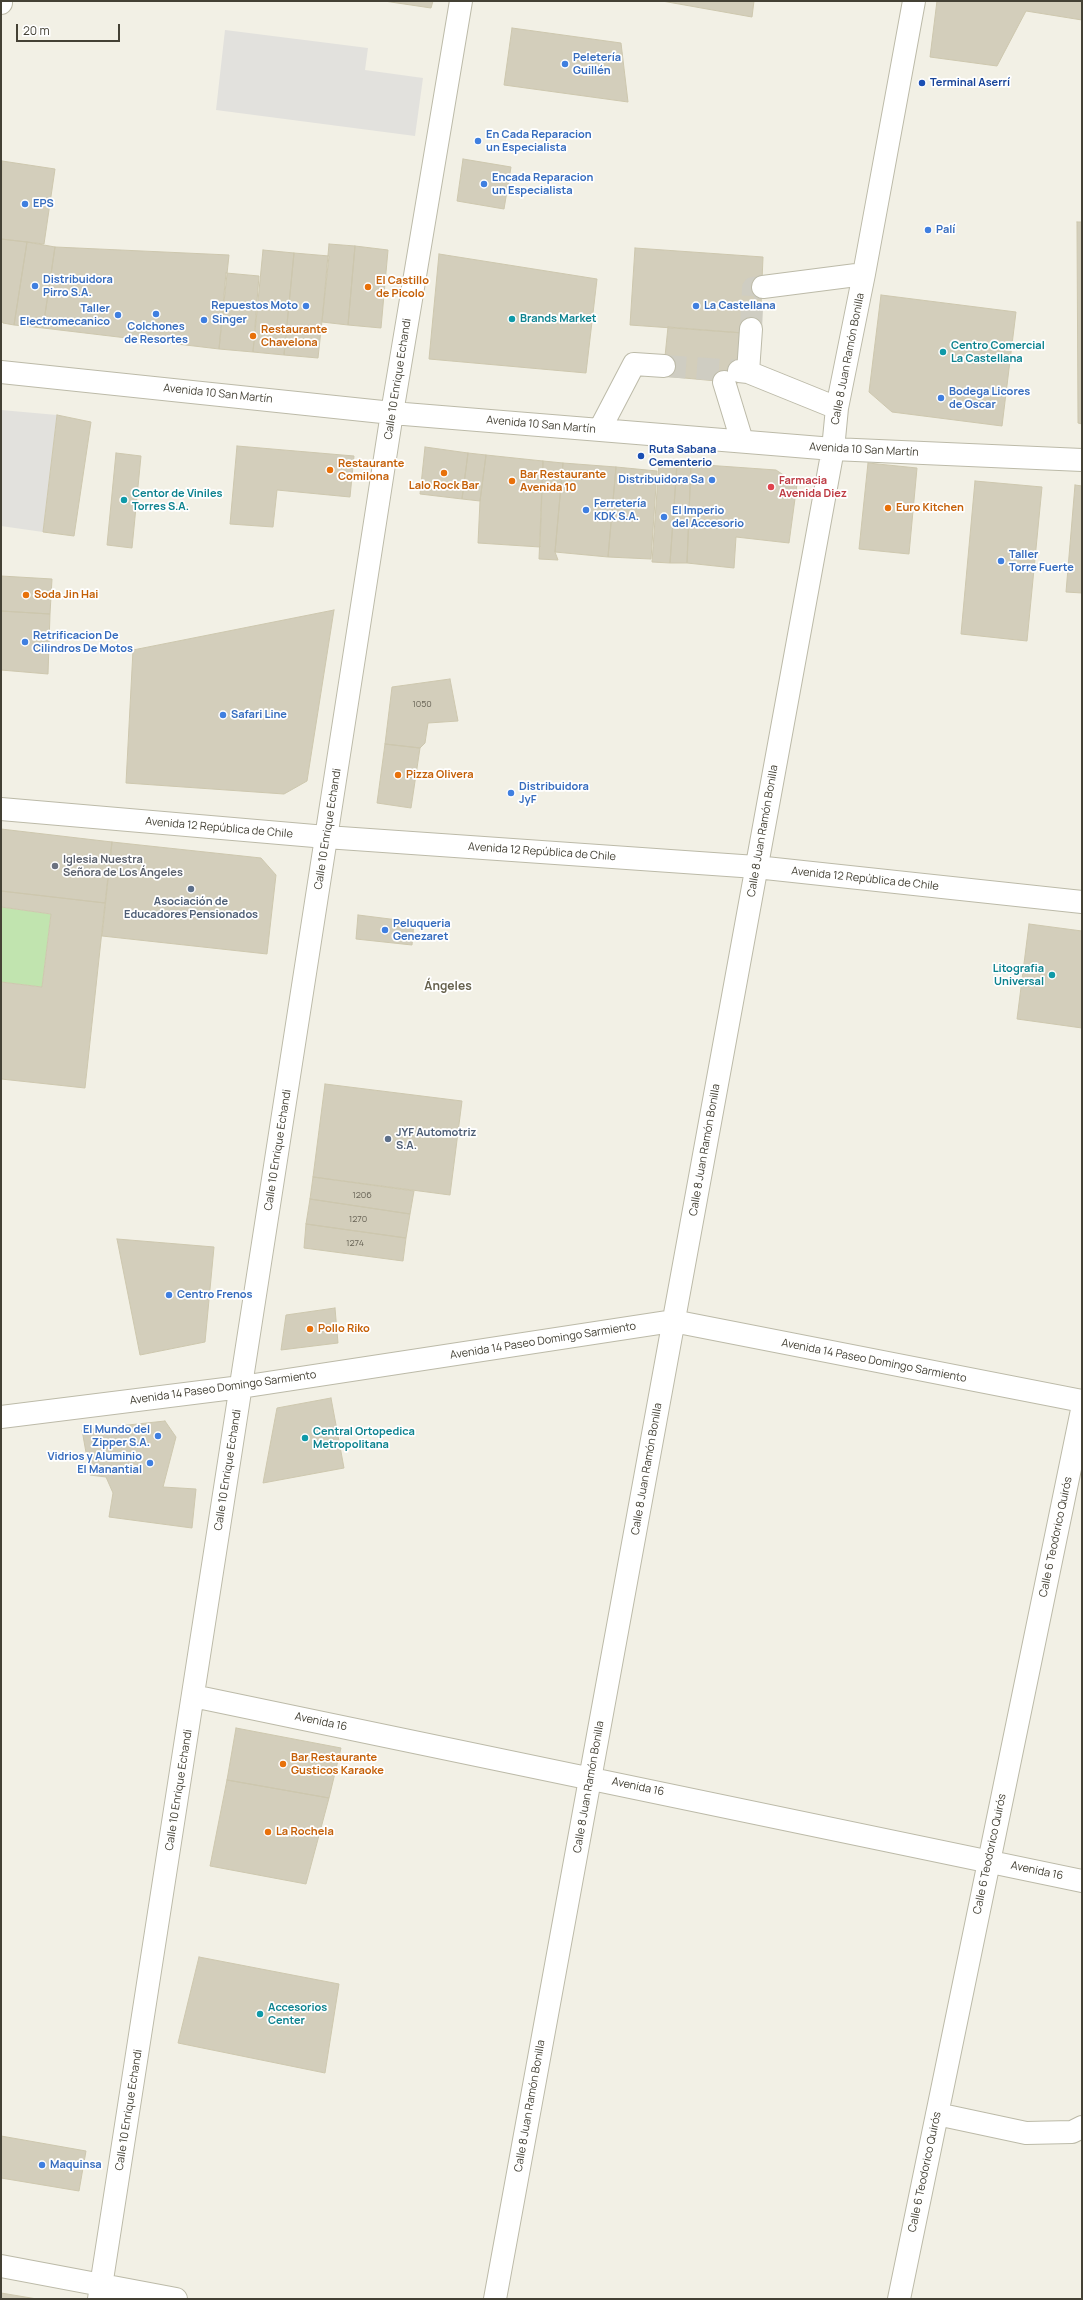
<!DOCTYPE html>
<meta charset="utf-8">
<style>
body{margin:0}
#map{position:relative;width:1083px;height:2300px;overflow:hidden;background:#f2f0e5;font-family:Manrope,sans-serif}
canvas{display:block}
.frame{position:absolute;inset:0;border:2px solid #444135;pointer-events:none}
.scale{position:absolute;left:16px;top:24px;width:104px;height:18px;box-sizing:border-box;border:2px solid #444135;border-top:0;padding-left:5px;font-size:12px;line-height:14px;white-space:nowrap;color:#444135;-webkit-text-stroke:3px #fff;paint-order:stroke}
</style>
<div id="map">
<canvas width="1083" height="2300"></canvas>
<div class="frame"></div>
<div class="scale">20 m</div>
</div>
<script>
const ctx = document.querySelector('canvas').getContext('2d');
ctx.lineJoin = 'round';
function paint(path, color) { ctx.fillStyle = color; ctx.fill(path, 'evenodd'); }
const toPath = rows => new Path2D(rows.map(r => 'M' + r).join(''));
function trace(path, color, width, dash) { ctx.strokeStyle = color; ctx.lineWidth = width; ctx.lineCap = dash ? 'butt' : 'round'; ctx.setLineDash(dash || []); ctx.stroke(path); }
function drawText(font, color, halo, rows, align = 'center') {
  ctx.font = font + ' Manrope,sans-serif'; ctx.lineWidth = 3.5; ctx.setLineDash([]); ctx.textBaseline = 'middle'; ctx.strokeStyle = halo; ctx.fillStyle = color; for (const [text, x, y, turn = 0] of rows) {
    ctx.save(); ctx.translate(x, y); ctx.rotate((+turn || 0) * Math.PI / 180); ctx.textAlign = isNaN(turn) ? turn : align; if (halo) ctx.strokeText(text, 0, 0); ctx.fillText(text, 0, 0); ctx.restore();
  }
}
const green = toPath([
 [1,907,51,914,42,987,1,982]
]);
const parking = toPath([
 [225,30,368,48,365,70,423,78,415,136,216,110],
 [1,410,57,415,43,532,1,526]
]);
const building = toPath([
 [384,1,433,1,431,8,384,1],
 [662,1,754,1,752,17,662,1],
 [937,1,1082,1,1082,20,1026,11,997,66,930,57,937,1],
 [512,28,621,43,628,102,504,85,512,28],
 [463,159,511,167,504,209,457,201,463,159],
 [2,161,55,169,44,244,1,239,2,161],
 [1077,222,1082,222,1082,424,1078,423,1077,222],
 [1,239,27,242,14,325,3,323,1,320,1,239],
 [27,242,55,247,43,328,14,325,27,242],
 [329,244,355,246,348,325,322,322,329,244],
 [355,246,388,250,381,328,348,325,355,246],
 [55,247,229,255,219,349,43,328,55,247],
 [635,248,763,257,760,330,743,333,630,325,635,248],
 [263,250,294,253,284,355,253,352,263,250],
 [294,253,329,256,318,358,284,355,294,253],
 [439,254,597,279,586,373,429,359,439,254],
 [226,273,259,276,253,352,219,349,226,273],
 [881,295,1016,312,1002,426,892,412,869,392,881,295],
 [668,327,743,333,738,383,663,376,668,327],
 [57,415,91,422,74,536,43,532,57,415],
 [237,446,354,456,350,497,277,490,273,527,230,524,237,446],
 [425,447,468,453,462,499,420,494,425,447],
 [116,453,141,456,132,548,107,545,116,453],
 [468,453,486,455,480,501,462,499,468,453],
 [486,455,543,461,540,547,478,543,480,501,486,455],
 [543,461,563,463,555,552,558,560,539,559,543,461],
 [563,463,616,467,608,557,555,552,563,463],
 [659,463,677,464,670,563,652,562,659,463],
 [868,463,917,468,909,554,859,549,868,463],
 [677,464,691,464,687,563,670,563,677,464],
 [691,464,776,470,797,484,789,543,736,537,734,568,687,563,691,464],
 [616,467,657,471,651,559,608,557,616,467],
 [975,481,1042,487,1027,641,961,634,975,481],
 [1075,485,1082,486,1082,593,1066,592,1075,485],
 [1,576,52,579,50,614,1,611,1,576],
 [334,610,307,781,284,794,126,783,133,650,334,610],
 [1,611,50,614,48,674,1,670,1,611],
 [450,679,458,721,428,723,425,743,420,748,385,744,392,687,450,679],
 [385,744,420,748,411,808,377,803,385,744],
 [1,829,112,842,105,903,1,891,1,829],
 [112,842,261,858,276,875,267,954,102,936,112,842],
 [1,891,105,903,85,1088,1,1079,1,982,42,987,51,914,1,907,1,891],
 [358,915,414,922,412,945,356,939,358,915],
 [1029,924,1082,931,1082,1028,1017,1019,1029,924],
 [325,1084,462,1101,450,1195,313,1177,325,1084],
 [313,1177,414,1191,410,1214,310,1199,313,1177],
 [310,1199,410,1214,406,1238,306,1224,310,1199],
 [306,1224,406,1238,403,1261,304,1248,306,1224],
 [117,1239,214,1247,205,1342,140,1355,117,1239],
 [335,1308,338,1343,281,1350,286,1315,335,1308],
 [331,1398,344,1468,263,1483,277,1408,331,1398],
 [165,1421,176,1437,163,1487,196,1489,192,1528,109,1517,113,1493,106,1477,90,1475,82,1430,165,1421],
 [236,1728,341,1748,329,1798,227,1780,236,1728],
 [227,1780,329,1798,306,1884,210,1866,227,1780],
 [199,1957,339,1984,325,2073,178,2043,199,1957],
 [1,2136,86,2151,79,2191,1,2178,1,2136],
 [1,2293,37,2299,1,2299,1,2293]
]);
const minorTunnel = toPath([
 [751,329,753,288,763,287],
 [664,366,739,371]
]);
const minor = toPath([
 [1,3,1,1],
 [763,287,864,274],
 [739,371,748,372,837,408],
 [1,372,392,413,833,449,1082,460],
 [748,372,751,329],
 [724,382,742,441],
 [600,429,634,364,664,366],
 [1,809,326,837,756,867,1082,902],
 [1,1417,241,1387,673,1321,1082,1401],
 [193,1696,1082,1881],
 [937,2114,1026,2133,1072,2132,1082,2127],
 [1,2266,176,2299],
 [99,2299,392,413,461,1],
 [495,2299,833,449,837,408,864,274,914,1],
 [899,2299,1082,1410]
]);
const markers = [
 [565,64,4,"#3f7fe0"],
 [922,83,4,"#1a4fb4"],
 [478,141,4,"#3f7fe0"],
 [484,184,4,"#3f7fe0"],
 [25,204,4,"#3f7fe0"],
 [928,230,4,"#3f7fe0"],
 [35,286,4,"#3f7fe0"],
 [368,287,4,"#e8710a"],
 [306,306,4,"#3f7fe0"],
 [696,306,4,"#3f7fe0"],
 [156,314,4,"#3f7fe0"],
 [118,315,4,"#3f7fe0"],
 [512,319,4,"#0f9aa8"],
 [204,320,4,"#3f7fe0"],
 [253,336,4,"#e8710a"],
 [943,352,4,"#0f9aa8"],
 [941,398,4,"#3f7fe0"],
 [641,456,4,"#1a4fb4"],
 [330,470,4,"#e8710a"],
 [444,473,4,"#e8710a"],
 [712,480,4,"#3f7fe0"],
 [512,481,4,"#e8710a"],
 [771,487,4,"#e0444e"],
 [124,500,4,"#0f9aa8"],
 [888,508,4,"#e8710a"],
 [586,510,4,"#3f7fe0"],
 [664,517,4,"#3f7fe0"],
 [1001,561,4,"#3f7fe0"],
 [26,595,4,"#e8710a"],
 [25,642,4,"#3f7fe0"],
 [223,715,4,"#3f7fe0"],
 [398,775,4,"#e8710a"],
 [511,793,4,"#3f7fe0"],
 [55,866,4,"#6b7280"],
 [191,889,4,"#5c6f8a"],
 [385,930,4,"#3f7fe0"],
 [1052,975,4,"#0f9aa8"],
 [388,1139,4,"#5c6f8a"],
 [169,1295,4,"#3f7fe0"],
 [310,1329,4,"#e8710a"],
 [158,1436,4,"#3f7fe0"],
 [305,1438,4,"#0f9aa8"],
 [150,1463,4,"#3f7fe0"],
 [283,1764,4,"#e8710a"],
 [268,1832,4,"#e8710a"],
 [260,2014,4,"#0f9aa8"],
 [42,2165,4,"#3f7fe0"]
];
const numberNames = [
 ["1050",422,704],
 ["1206",362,1195],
 ["1270",358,1219],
 ["1274",355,1243]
];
const shopNames = [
 ["Peletería",573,58],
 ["Guillén",573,71],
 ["En Cada Reparacion",486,135],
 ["un Especialista",486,148],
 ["Encada Reparacion",492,178],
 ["un Especialista",492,191],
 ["EPS",33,204],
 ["Palí",936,230],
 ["Distribuidora",43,280],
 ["Pirro S.A.",43,293],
 ["Repuestos Moto",298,306,"right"],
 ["La Castellana",704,306],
 ["Taller",110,309,"right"],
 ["Electromecanico",110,322,"right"],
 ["Singer",212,320],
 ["Colchones",156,327,"center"],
 ["de Resortes",156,340,"center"],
 ["Bodega Licores",949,392],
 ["de Oscar",949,405],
 ["Distribuidora Sa",704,480,"right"],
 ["Ferretería",594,504],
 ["KDK S.A.",594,517],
 ["El Imperio",672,511],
 ["del Accesorio",672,524],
 ["Taller",1009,555],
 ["Torre Fuerte",1009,568],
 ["Retrificacion De",33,636],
 ["Cilindros De Motos",33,649],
 ["Safari Line",231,715],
 ["Distribuidora",519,787],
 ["JyF",519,800],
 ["Peluqueria",393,924],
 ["Genezaret",393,937],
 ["Centro Frenos",177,1295],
 ["El Mundo del",150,1430,"right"],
 ["Zipper S.A.",150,1443,"right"],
 ["Vidrios y Aluminio",142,1457,"right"],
 ["El Manantial",142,1470,"right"],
 ["Maquinsa",50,2165]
];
const transitNames = [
 ["Terminal Aserrí",930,83],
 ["Ruta Sabana",649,450],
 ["Cementerio",649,463]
];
const foodNames = [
 ["El Castillo",376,281],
 ["de Picolo",376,294],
 ["Restaurante",261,330],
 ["Chavelona",261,343],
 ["Restaurante",338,464],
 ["Comilona",338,477],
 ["Bar Restaurante",520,475],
 ["Avenida 10",520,488],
 ["Lalo Rock Bar",444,486,"center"],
 ["Euro Kitchen",896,508],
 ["Soda Jin Hai",34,595],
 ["Pizza Olivera",406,775],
 ["Pollo Riko",318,1329],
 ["Bar Restaurante",291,1758],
 ["Gusticos Karaoke",291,1771],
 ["La Rochela",276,1832]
];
const cultureNames = [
 ["Brands Market",520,319],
 ["Centro Comercial",951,346],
 ["La Castellana",951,359],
 ["Centor de Viniles",132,494],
 ["Torres S.A.",132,507],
 ["Litografia",1044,969,"right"],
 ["Universal",1044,982,"right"],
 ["Central Ortopedica",313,1432],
 ["Metropolitana",313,1445],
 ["Accesorios",268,2008],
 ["Center",268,2021]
];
const streetNames = [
 ["Calle 8 Juan Ramón Bonilla",848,359,-79],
 ["Calle 10 Enrique Echandi",398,379,-81],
 ["Avenida 10 San Martín",218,394,6],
 ["Avenida 10 San Martín",541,425,5],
 ["Avenida 10 San Martín",864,450,3],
 ["Avenida 12 República de Chile",219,828,5],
 ["Calle 10 Enrique Echandi",328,829,-81],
 ["Calle 8 Juan Ramón Bonilla",763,831,-80],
 ["Avenida 12 República de Chile",542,852,4],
 ["Avenida 12 República de Chile",865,879,6],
 ["Calle 10 Enrique Echandi",278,1150,-81],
 ["Calle 8 Juan Ramón Bonilla",705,1150,-80],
 ["Avenida 14 Paseo Domingo Sarmiento",543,1341,-9],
 ["Avenida 14 Paseo Domingo Sarmiento",874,1361,11],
 ["Avenida 14 Paseo Domingo Sarmiento",223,1388,-8],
 ["Calle 8 Juan Ramón Bonilla",647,1469,-80],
 ["Calle 10 Enrique Echandi",228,1470,-81],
 ["Calle 6 Teodorico Quirós",1056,1537,-78],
 ["Avenida 16",321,1722,12],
 ["Calle 8 Juan Ramón Bonilla",589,1787,-80],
 ["Avenida 16",638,1787,12],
 ["Calle 10 Enrique Echandi",179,1790,-81],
 ["Calle 6 Teodorico Quirós",990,1854,-78],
 ["Avenida 16",1037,1871,12],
 ["Calle 8 Juan Ramón Bonilla",530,2106,-80],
 ["Calle 10 Enrique Echandi",129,2110,-81],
 ["Calle 6 Teodorico Quirós",925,2172,-78]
];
const healthNames = [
 ["Farmacia",779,481],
 ["Avenida Diez",779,494]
];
const worshipNames = [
 ["Iglesia Nuestra",63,860],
 ["Señora de Los Ángeles",63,873]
];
const serviceNames = [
 ["Asociación de",191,902],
 ["Educadores Pensionados",191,915],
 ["JYF Automotriz",396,1133,"left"],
 ["S.A.",396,1146,"left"]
];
const neighbourhoodNames = [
 ["Ángeles",448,987]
];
paint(green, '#c1e4af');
paint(parking, '#e2e1dd');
paint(building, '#d3cebb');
trace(building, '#cdc7ae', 1);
trace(minorTunnel, '#cfcdc2', 22, [22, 11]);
trace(minor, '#bcbaa8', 24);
trace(minor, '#fff', 22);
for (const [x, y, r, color] of markers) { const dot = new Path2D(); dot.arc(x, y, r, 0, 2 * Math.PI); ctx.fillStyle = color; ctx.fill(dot); trace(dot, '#fff', 1.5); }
drawText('9px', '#686456', null, numberNames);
drawText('bold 11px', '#366cbe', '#fff', shopNames, 'left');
drawText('bold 11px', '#164399', '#fff', transitNames, 'left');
drawText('bold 11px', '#c56008', '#fff', foodNames, 'left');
drawText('bold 11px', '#0d838f', '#fff', cultureNames, 'left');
drawText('11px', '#444135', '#fff', streetNames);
drawText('bold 11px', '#be3a42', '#fff', healthNames, 'left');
drawText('bold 11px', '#5b616d', '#fff', worshipNames, 'left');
drawText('bold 11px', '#4e5e75', '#fff', serviceNames);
drawText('bold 12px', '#66614d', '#fff', neighbourhoodNames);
</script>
